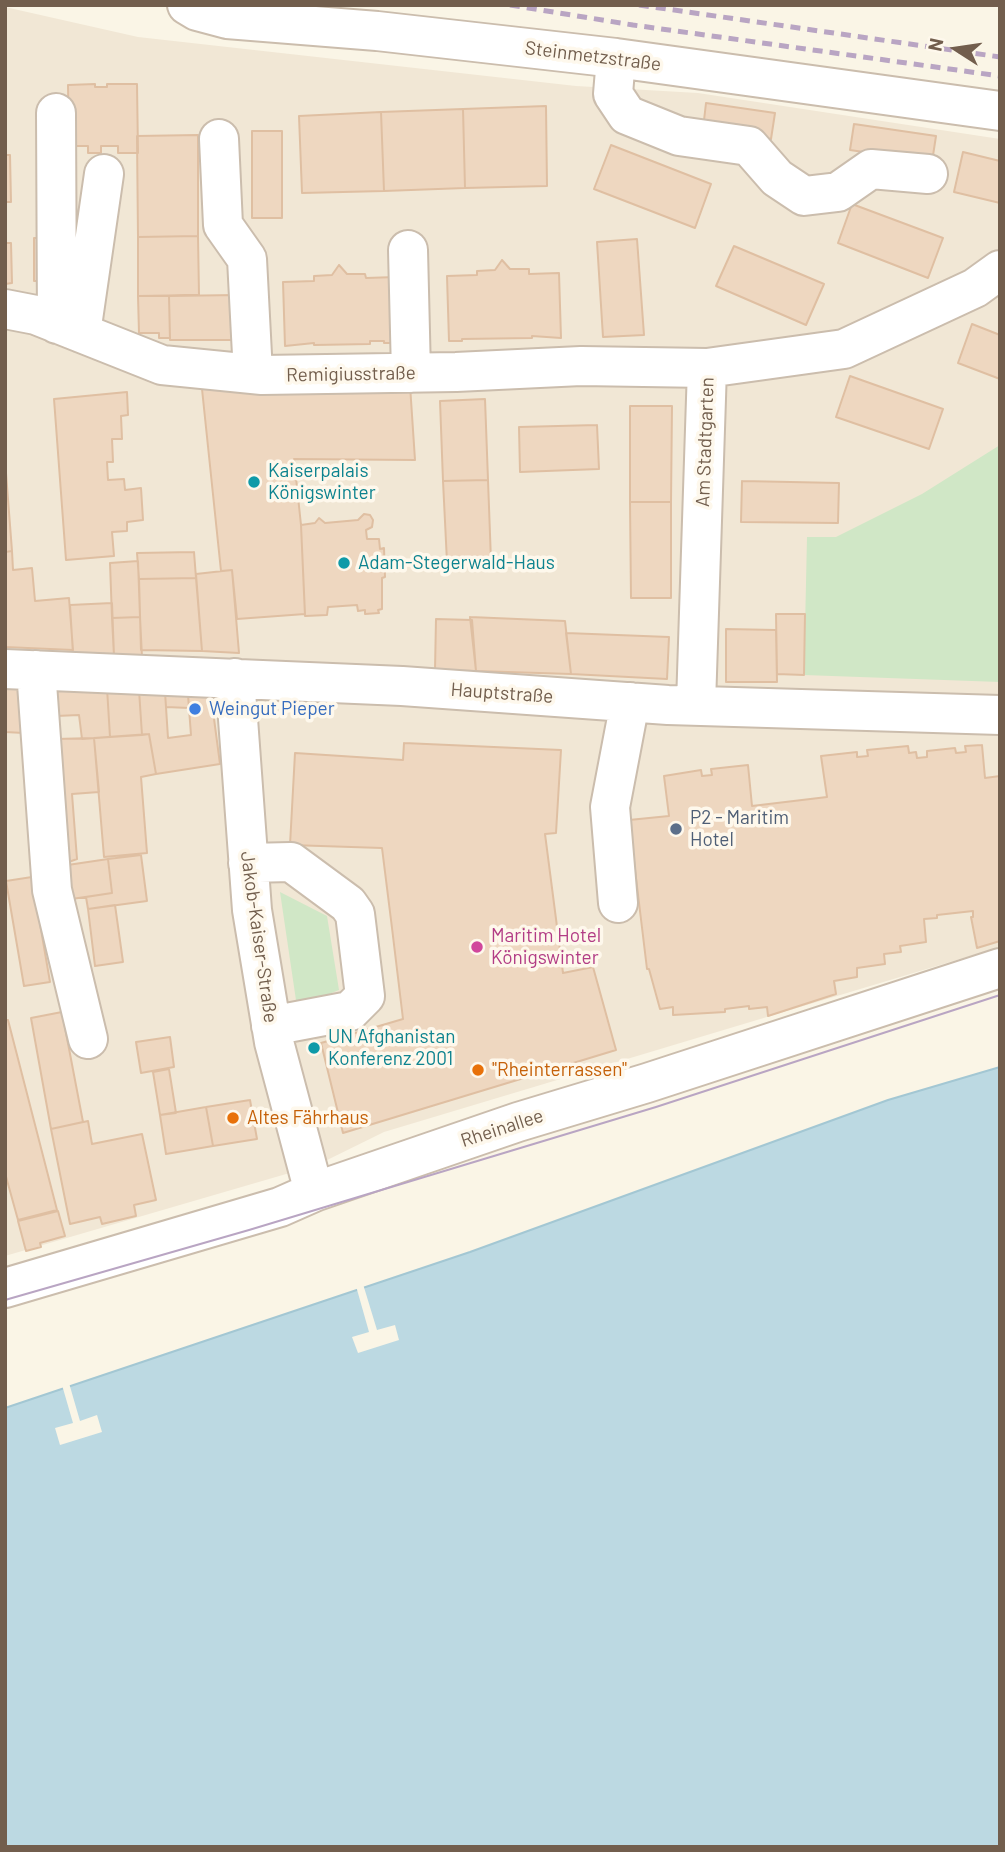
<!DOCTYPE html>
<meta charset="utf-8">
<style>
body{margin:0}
#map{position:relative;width:1005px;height:1852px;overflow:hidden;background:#faf5e6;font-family:Barlow,sans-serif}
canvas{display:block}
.frame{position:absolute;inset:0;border:7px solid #725e4d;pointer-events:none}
.north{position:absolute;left:921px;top:14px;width:70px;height:70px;-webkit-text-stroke:5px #fef8ec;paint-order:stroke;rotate:282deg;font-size:19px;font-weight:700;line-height:28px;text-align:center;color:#725e4d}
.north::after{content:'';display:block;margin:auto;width:24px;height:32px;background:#725e4d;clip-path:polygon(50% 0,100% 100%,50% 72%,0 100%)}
</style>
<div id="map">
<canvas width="1005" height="1852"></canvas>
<div class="frame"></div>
<div class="north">N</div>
</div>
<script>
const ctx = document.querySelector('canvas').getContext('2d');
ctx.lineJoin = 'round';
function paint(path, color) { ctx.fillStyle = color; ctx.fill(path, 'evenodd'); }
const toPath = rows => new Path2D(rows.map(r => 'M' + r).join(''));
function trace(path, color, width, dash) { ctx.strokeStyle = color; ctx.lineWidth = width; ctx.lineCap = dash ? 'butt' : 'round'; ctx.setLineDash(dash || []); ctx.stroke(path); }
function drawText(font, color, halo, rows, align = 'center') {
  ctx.font = font + ' Barlow,sans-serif'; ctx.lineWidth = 7; ctx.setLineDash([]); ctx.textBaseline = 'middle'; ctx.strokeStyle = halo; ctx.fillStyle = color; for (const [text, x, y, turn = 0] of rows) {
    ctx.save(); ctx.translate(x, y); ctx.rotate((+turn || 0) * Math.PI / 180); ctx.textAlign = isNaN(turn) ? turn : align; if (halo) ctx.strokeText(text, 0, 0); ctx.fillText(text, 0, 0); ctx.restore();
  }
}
const residential = toPath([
 [5,7,138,37,576,86,698,93,1000,139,1000,947,384,1132,317,1165,5,1256]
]);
const green = toPath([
 [1000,445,1000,682,804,675,807,537,836,537,922,494],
 [280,892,327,916,339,990,297,1007]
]);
const water = toPath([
 [1000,1067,1000,1847,5,1847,5,1408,470,1252,888,1100,1000,1067]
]);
const pier = toPath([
 [363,1284,377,1330,395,1325,399,1340,358,1353,352,1337,369,1332,356,1286],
 [69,1383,80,1421,97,1415,102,1432,60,1445,55,1428,73,1423,62,1385]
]);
const building = toPath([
 [95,84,95,87,107,87,107,84,137,84,138,153,118,153,118,146,101,146,101,153,88,153,88,146,71,146,69,153,68,85,95,84],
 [706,103,775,113,771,139,703,129,706,103],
 [546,106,547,186,465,188,463,109,546,106],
 [463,109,465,188,384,191,381,112,463,109],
 [381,112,384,191,302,193,299,116,381,112],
 [854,124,936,136,932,162,850,150,854,124],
 [252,131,282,131,282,218,252,218,252,131],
 [198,135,198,236,138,237,137,136,198,135],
 [611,145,711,184,695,228,594,189,611,145],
 [963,152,1000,161,1000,203,954,192,963,152],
 [5,155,10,155,11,202,5,202,5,155],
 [852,204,943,238,928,278,838,243,852,204],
 [198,236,199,295,138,296,138,237,198,236],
 [34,238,50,238,51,281,34,281,34,238],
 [637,239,644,335,603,337,597,242,637,239],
 [5,243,11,243,12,283,5,284,5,243],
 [734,246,824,284,806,325,716,286,734,246],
 [502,260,510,269,529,269,529,274,559,273,561,338,532,336,532,338,462,339,462,341,449,341,447,276,477,275,477,271,495,270,502,260],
 [339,265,347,274,365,274,366,278,396,277,398,343,384,343,384,341,370,341,370,344,314,345,314,343,285,346,283,282,314,281,314,276,332,275,339,265],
 [236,295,236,340,170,340,169,296,236,295],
 [138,296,169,296,170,338,159,338,159,333,139,333,138,296],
 [972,324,1000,335,1000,379,958,363,972,324],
 [850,376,943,409,929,449,836,417,850,376],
 [410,385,415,460,294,459,301,525,305,614,237,619,232,570,221,571,202,389,410,385],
 [127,392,128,415,121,416,122,439,112,439,113,462,107,462,108,480,124,479,125,490,141,488,143,520,127,522,127,531,112,532,114,556,66,560,54,399,127,392],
 [485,399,488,480,443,481,440,401,485,399],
 [630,406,672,406,671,502,630,502,630,406],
 [597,425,599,469,520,472,519,427,597,425],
 [5,460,12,551,5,552,5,460],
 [488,480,491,561,447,562,443,481,488,480],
 [742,481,839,483,838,523,741,522,742,481],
 [630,502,671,502,671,598,631,598,630,502],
 [364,514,370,515,373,520,372,527,366,530,367,539,379,539,380,549,384,548,385,577,382,578,382,609,378,610,379,613,365,614,365,610,358,611,357,605,328,607,327,615,305,616,301,525,315,523,319,518,325,523,358,520,364,514],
 [12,551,13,570,32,568,35,601,69,598,73,650,5,647,5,552,12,551],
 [194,552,196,578,139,579,137,553,194,552],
 [138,561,140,617,112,618,110,563,138,561],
 [232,570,239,653,202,651,196,574,232,570],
 [196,578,202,651,141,650,139,579,196,578],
 [112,603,114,656,73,654,70,605,112,603],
 [776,614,805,614,804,675,777,674,776,614],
 [140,617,142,657,114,656,112,618,140,617],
 [470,617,565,621,571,674,476,671,470,617],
 [436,619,472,620,476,671,435,670,436,619],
 [726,629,776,630,777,682,726,682,726,629],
 [566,633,669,637,667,679,571,674,566,633],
 [55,685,107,688,110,737,82,739,79,715,56,716,55,685],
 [5,686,23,686,24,733,5,732,5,686],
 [107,688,139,690,142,735,110,737,107,688],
 [139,690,165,692,168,738,191,735,188,695,211,696,220,764,156,774,149,734,142,735,139,690],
 [165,692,188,695,189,708,166,707,165,692],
 [149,734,156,774,141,777,147,853,104,857,94,738,149,734],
 [94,738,99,792,72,794,77,859,63,864,56,739,94,738],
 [404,743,561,750,556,833,545,834,563,973,593,967,616,1050,343,1133,321,1043,403,1019,392,928,382,848,290,845,295,753,403,760,404,743],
 [982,745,985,778,1000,776,1000,941,977,948,971,917,973,917,973,911,937,915,937,918,924,919,926,942,900,946,901,952,884,954,885,964,857,968,857,977,834,981,836,994,768,1016,767,1007,749,1009,749,1006,725,1009,725,1012,673,1015,673,1007,660,1009,649,969,647,969,629,820,669,816,664,776,701,770,702,776,712,775,711,769,748,765,752,806,827,797,821,756,857,752,857,757,868,756,867,750,908,746,909,753,916,752,917,758,927,757,927,751,955,748,956,753,966,752,965,746,982,745],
 [141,855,147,901,88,909,86,897,112,893,108,859,141,855],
 [108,859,112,893,65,900,61,866,108,859],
 [32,877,50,982,24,986,6,881,32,877],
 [115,905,123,962,95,966,88,909,115,905],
 [62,1012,83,1122,51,1129,31,1018,62,1012],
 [5,1020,8,1020,57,1210,18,1220,5,1173,5,1020],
 [170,1037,174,1067,141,1073,136,1042,170,1037],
 [169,1069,176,1113,160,1115,153,1072,169,1069],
 [250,1100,257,1139,213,1146,206,1107,250,1100],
 [206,1107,213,1146,166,1154,160,1115,206,1107],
 [88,1121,92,1144,142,1134,156,1200,134,1205,136,1216,102,1224,100,1217,70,1224,51,1129,88,1121],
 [58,1211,65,1236,40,1243,41,1247,26,1251,18,1221,58,1211]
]);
const minor = toPath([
 [187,5,197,11,227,19,377,31,616,58,1000,111],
 [616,58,613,94,627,115,679,136,749,146,777,178,804,196,838,192,871,169,928,174],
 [56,113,57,324],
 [219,139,223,225,247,259,253,374],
 [408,250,411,373],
 [5,309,36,315,162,365,262,375,456,372,581,366,707,368,844,349,975,288,1000,270],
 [81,333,104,174],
 [5,669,402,686,668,705,1000,715],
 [36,670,52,890,88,1039],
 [235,678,252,910,274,1042,314,1192],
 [696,704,707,368],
 [248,863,291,862,348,904,355,914,365,996,350,1011,271,1026],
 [618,903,610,807,630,702],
 [5,1288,280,1207,314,1192,518,1122,647,1083,1000,968]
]);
const tram = toPath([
 [5,1300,249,1230,656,1107,1000,995]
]);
const rail = toPath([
 [510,5,633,25,1000,76],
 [639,5,1000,57]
]);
const markers = [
 [254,482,7,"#0f9aa8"],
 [344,563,7,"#0f9aa8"],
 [195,709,7,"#3f7fe0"],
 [676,829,7,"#5c6f8a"],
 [477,947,7,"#d1479c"],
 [314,1048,7,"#0f9aa8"],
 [478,1070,7,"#e8710a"],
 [233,1118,7,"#e8710a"]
];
const streetNames = [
 ["Steinmetzstraße",593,56,7],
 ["Remigiusstraße",351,374,-1],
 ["Am Stadtgarten",705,442,-88],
 ["Hauptstraße",502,693,4],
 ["Jakob-Kaiser-Straße",259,937,82],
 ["Rheinallee",502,1128,-18]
];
const cultureNames = [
 ["Kaiserpalais",268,471],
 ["Königswinter",268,493],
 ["Adam-Stegerwald-Haus",358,563],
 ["UN Afghanistan",328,1037],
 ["Konferenz 2001",328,1059]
];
const shopNames = [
 ["Weingut Pieper",209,709]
];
const serviceNames = [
 ["P2 - Maritim",690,818],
 ["Hotel",690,840]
];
const hotelNames = [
 ["Maritim Hotel",491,936],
 ["Königswinter",491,958]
];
const foodNames = [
 ["\"Rheinterrassen\"",492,1070],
 ["Altes Fährhaus",247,1118]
];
paint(residential, '#f1e7d5');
paint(green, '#d0e7c6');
paint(water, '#bcd9e2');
trace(water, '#a3c7d3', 2);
paint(pier, '#faf5e6');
paint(building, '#eed7c0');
trace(building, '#dfbfa2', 2);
trace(minor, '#cbbdad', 42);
trace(minor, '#fff', 38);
trace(tram, '#b9a5c3', 2);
trace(rail, '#b9a5c3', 5, [10, 7]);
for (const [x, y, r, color] of markers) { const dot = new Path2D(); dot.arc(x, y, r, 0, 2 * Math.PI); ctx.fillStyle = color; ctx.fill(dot); trace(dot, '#fef8ec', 2.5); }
drawText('19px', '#725e4d', '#fef8ec', streetNames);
drawText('19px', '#0d838f', '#fef8ec', cultureNames, 'left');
drawText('19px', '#366cbe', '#fef8ec', shopNames, 'left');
drawText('19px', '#4e5e75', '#fef8ec', serviceNames, 'left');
drawText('19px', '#b23c85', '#fef8ec', hotelNames, 'left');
drawText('19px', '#c56008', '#fef8ec', foodNames, 'left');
</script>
